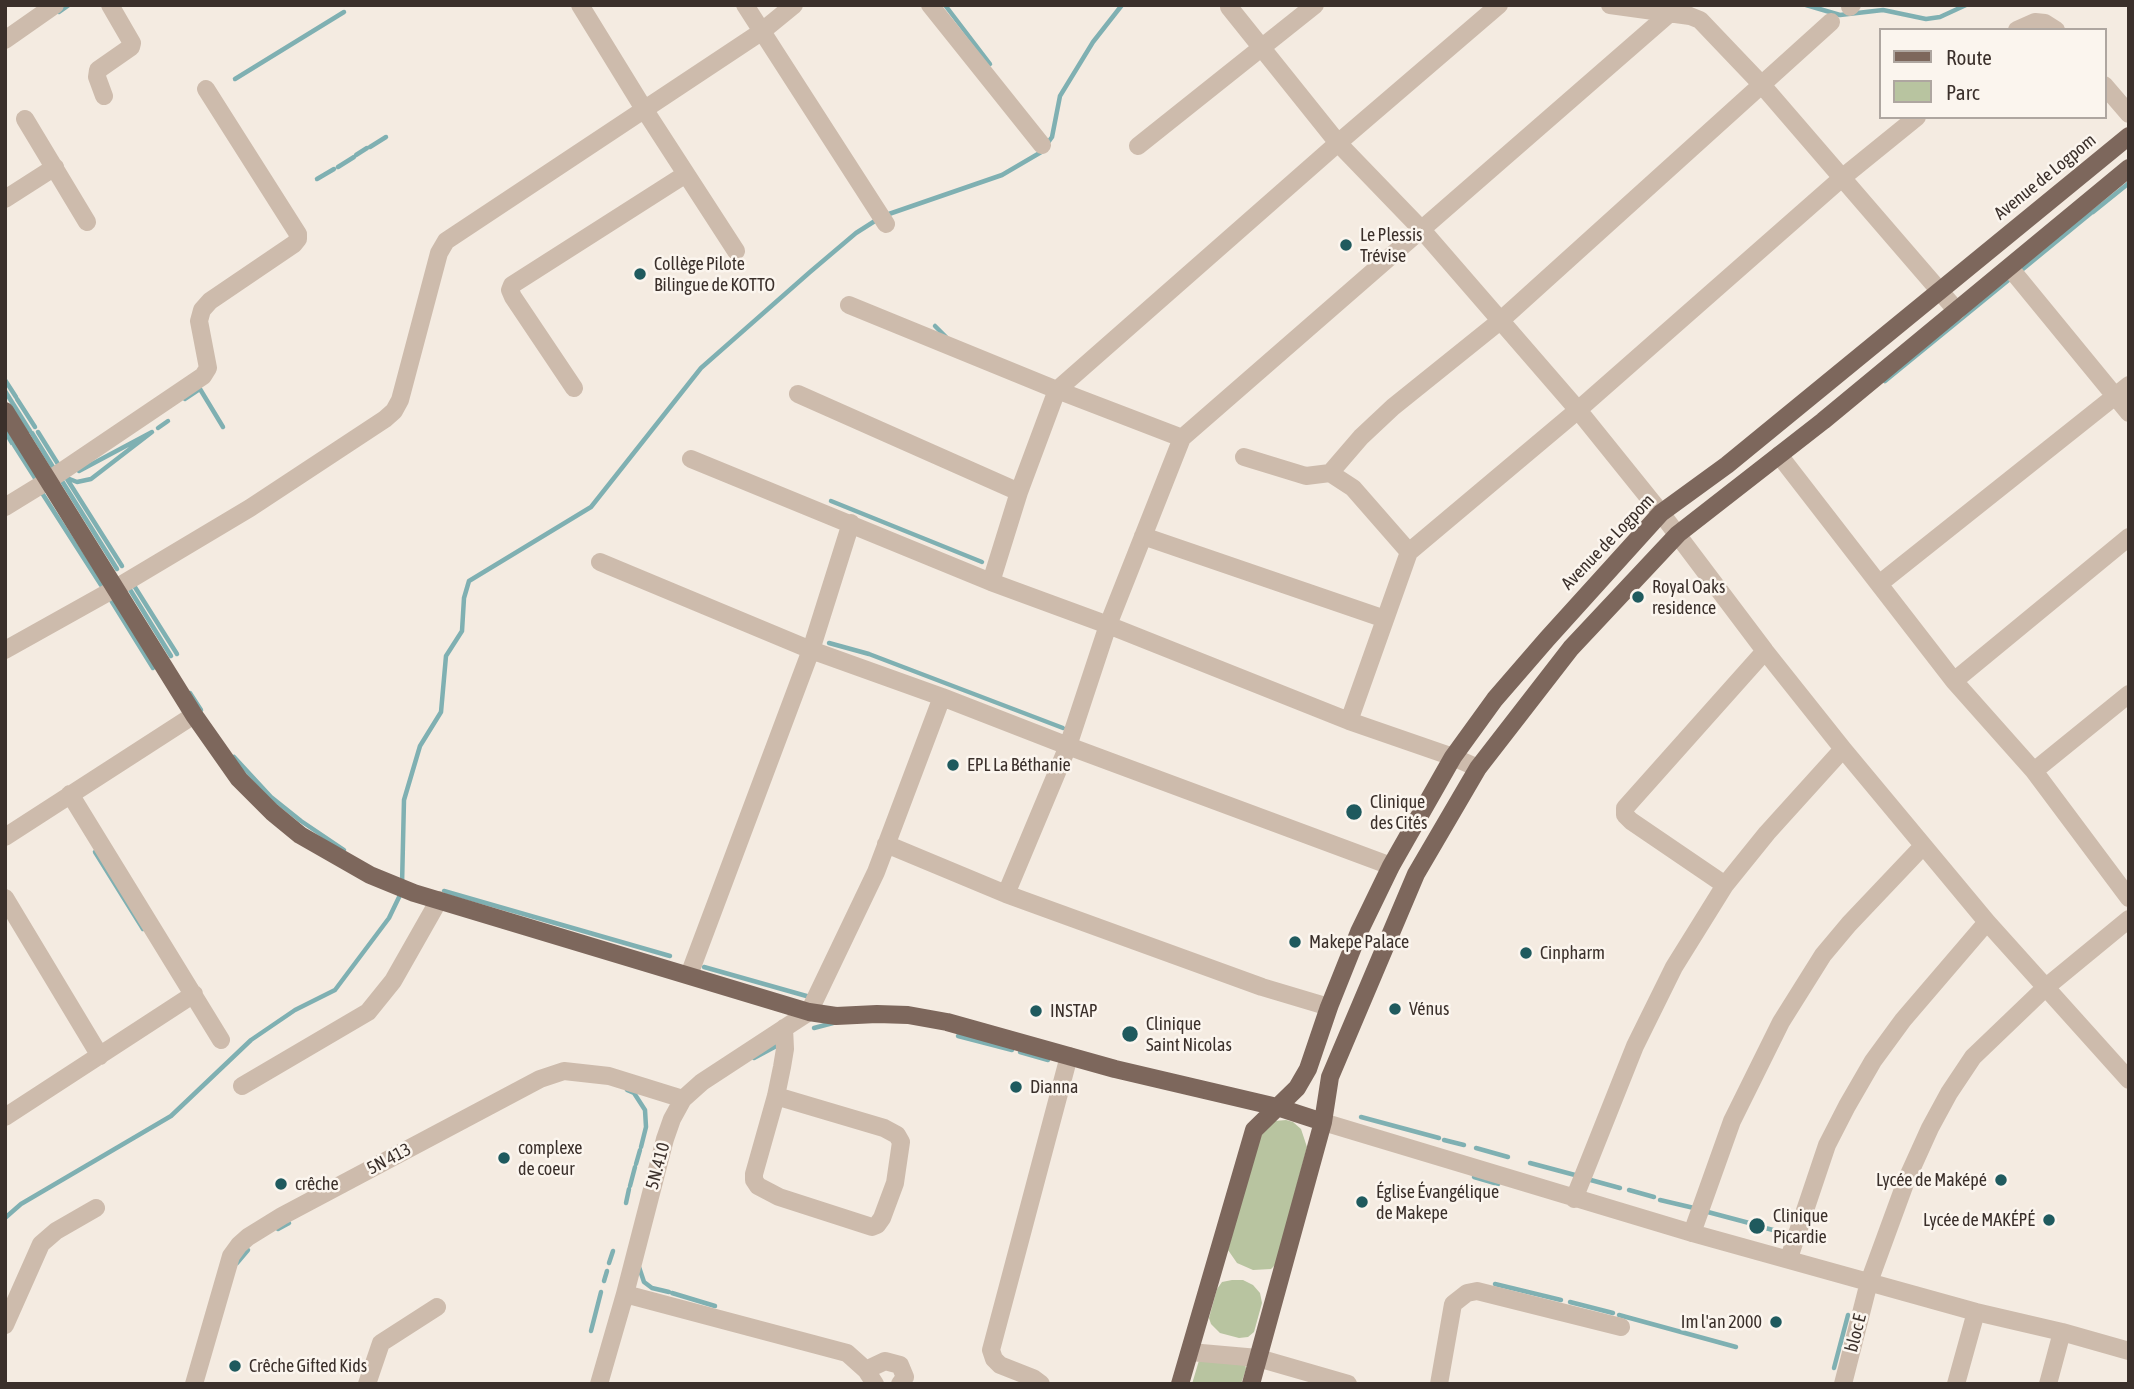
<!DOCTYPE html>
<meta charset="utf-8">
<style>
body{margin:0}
#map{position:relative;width:2134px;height:1389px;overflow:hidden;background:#f4ebe1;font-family:"Asap Condensed",sans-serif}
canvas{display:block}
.frame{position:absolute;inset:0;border:7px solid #3b302b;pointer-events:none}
.legend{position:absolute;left:1879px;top:28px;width:228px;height:91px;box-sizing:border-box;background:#fbf5ee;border:2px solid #aea6a0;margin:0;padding:9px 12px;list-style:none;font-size:21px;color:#3b302b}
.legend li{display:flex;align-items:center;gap:14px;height:35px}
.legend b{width:35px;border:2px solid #aea6a0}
</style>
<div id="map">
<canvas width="2134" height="1389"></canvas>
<div class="frame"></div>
<ul class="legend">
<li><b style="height:9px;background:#7d675c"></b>Route</li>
<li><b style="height:19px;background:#b8c4a0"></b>Parc</li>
</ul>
</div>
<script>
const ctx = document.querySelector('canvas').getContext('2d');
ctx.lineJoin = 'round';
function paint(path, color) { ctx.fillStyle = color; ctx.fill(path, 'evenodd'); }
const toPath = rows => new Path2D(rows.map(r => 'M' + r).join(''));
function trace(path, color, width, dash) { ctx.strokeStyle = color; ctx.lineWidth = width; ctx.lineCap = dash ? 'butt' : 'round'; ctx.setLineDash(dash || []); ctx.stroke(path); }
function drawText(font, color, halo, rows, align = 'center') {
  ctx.font = font + ' "Asap Condensed",sans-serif'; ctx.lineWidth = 5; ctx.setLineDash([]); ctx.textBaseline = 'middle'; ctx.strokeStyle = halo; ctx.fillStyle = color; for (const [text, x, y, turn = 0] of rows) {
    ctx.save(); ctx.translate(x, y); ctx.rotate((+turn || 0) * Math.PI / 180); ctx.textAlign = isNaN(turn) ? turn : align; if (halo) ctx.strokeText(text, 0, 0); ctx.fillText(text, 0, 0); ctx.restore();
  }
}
const green = toPath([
 [1286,1120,1293,1122,1301,1129,1307,1147,1276,1264,1271,1269,1253,1270,1237,1263,1228,1250,1260,1134,1275,1121],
 [1232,1280,1243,1280,1253,1285,1260,1293,1262,1303,1254,1332,1248,1337,1239,1338,1220,1333,1211,1324,1209,1318,1217,1289,1222,1282],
 [1200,1357,1245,1362,1246,1369,1241,1384,1192,1384]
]);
const stream = toPath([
 [945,5,990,64],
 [1806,5,1840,15,1883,10,1926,19,1940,17,1966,5],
 [59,12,69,5],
 [235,79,344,12],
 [1047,144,1052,137,1060,96,1093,42,1122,5],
 [370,147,386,137],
 [356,155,367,148],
 [338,167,354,157],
 [317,179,334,169],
 [2093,212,2129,183],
 [886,215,1002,175,1043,151],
 [2018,273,2091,213],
 [935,326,946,337],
 [5,380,16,397],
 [1885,381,2011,278],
 [5,391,30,431],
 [17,399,35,427],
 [185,399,200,389,223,427],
 [158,428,168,421],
 [5,431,12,443],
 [38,432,58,464],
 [32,433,53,467],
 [14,445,35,478],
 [67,478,77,482,91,479,152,432,79,471],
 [67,479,122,566],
 [62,481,117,569],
 [39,493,42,493,101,585],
 [831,501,982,562],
 [133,584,177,654],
 [129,588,171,656],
 [109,597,153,668],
 [829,643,869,654,1063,728],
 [190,693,201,710],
 [234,757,271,797,301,821,344,850],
 [95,852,143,929],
 [402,885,404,800,420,746,441,712,446,656,462,631,464,598,469,581,591,507,701,368,810,272,856,233,878,219],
 [444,891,670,956],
 [704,967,810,997],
 [814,1028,833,1023],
 [958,1036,1012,1050],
 [1020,1052,1048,1060],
 [754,1058,780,1044],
 [627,1090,634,1093,645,1110,646,1127,641,1147],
 [1361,1117,1439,1138],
 [1444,1140,1464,1145],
 [1476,1148,1508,1157],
 [1530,1163,1575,1175],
 [636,1164,640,1150],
 [1474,1177,1498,1184],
 [1587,1179,1620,1188],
 [630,1186,635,1167],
 [1629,1190,1654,1197],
 [1660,1200,1694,1208],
 [626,1203,629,1189],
 [1704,1211,1753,1224],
 [5,1218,21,1204,171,1116,251,1040,295,1010,335,990,389,918,401,893],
 [1758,1226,1788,1234],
 [278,1229,289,1223],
 [237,1263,248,1250],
 [609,1263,613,1251],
 [639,1267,644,1282,652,1288,669,1292],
 [604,1281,607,1271],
 [1495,1284,1561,1300],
 [672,1293,715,1306],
 [1570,1302,1613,1313],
 [1619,1315,1736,1347],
 [591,1331,601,1292],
 [1834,1368,1848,1315]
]);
const minor = toPath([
 [580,5,644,109,736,251],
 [745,5,886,224],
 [930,5,1042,145],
 [1610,5,1690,16,1700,20,1762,85,1957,311],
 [1229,7,1338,143,1422,230,1578,410,1661,513,1765,651,1843,749,1987,922,2129,1080],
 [1850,7,1852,5],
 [2017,30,2035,22,2045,23,2056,30],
 [5,40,55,5],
 [2104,85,2129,114],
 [104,96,97,77,98,70,131,47,132,43,110,5],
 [25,119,87,222],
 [1138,146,1315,5],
 [5,199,55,167],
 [2010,268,2129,413],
 [849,305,1057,390,1182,438],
 [574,388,513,297,510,290,512,285,686,174],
 [798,394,1019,492],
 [1779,455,1954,681,2034,771,2129,898],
 [1244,457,1306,476,1330,473,1353,488,1409,552],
 [691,459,991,582,1108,625,1349,721,1453,757,1478,768],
 [1330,473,1361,437,1393,407,1500,321,1831,22],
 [5,507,49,480,203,376,208,368,199,321,202,310,210,301,294,244,298,239,298,234,206,89],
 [1143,536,1385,619],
 [600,562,811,650,942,697,1068,746,1391,866],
 [991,582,1019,492,1057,390,1338,143,1499,5],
 [1879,584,2129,385],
 [5,650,116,588,250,508,385,419,394,411,400,400,439,253,446,241,761,32,794,5],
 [1954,681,2129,537],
 [1349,721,1409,552,1578,410,1843,177,1917,117],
 [2034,771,2129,694],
 [70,794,221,1040],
 [5,837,194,715],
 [886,844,1006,894],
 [1725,885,1631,821,1625,815,1625,808,1765,651],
 [5,898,100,1056],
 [689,975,811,650,851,523],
 [1329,1007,1262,987,1006,894,1068,746,1108,625,1182,438,1670,13],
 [242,1086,368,1012,393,981,439,900],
 [776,1096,884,1128,897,1135,901,1142,895,1183,882,1218,877,1225,872,1227,779,1197,758,1186,754,1180,754,1174,776,1096,782,1067,785,1049,784,1028],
 [5,1117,194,994],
 [1323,1122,1692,1233,1976,1312,2062,1332,2129,1351],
 [1574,1199,1635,1046,1674,967,1725,885,1767,833,1843,749],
 [1692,1233,1732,1121,1781,1022,1823,955,1849,924,1923,846],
 [1789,1258,1827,1145,1847,1106,1873,1061,1903,1020,1987,922],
 [625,1294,847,1353,866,1370,875,1384],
 [5,1325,41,1244,56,1231,96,1208],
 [1190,1352,1258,1358,1348,1384],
 [866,1370,885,1361,900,1365,905,1377,900,1384],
 [194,1384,231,1256,239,1245,248,1237,282,1216,540,1079,564,1071,609,1076,683,1099],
 [367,1384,381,1343,437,1307],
 [599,1384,625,1294,665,1139,672,1119,683,1099,702,1082,809,1012,876,872,942,697],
 [1041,1384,1033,1378,1000,1365,994,1359,991,1350,1069,1056],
 [1439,1384,1453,1304,1467,1293,1477,1291,1621,1327],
 [1843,1384,1869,1282,1906,1181,1930,1128,1949,1093,1973,1057,2045,988,2129,919],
 [1956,1384,1976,1312],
 [2048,1384,2062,1332]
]);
const major = toPath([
 [5,411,194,715,239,779,272,812,300,835,370,875,414,893,809,1012,836,1016,877,1014,908,1015,947,1022,1115,1069,1277,1107,1323,1122],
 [1180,1384,1254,1130,1297,1088,1308,1069,1329,1007,1359,932,1391,866,1453,757,1495,699,1547,639,1661,513,1727,465,2129,136],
 [1251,1384,1323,1122,1330,1077,1416,874,1478,768,1571,648,1678,534,1823,421,2129,168]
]);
const markers = [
 [1346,245,7,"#1f5a5e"],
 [640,274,7,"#1f5a5e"],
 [1638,597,7,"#1f5a5e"],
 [953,765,7,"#1f5a5e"],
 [1354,812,9,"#1f5a5e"],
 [1295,942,7,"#1f5a5e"],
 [1526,953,7,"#1f5a5e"],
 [1395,1009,7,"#1f5a5e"],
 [1036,1011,7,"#1f5a5e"],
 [1130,1034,9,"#1f5a5e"],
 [1016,1087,7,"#1f5a5e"],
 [504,1158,7,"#1f5a5e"],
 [2001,1180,7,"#1f5a5e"],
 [281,1184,7,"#1f5a5e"],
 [1362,1202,7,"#1f5a5e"],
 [2049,1220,7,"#1f5a5e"],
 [1757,1226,9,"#1f5a5e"],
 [1776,1322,7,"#1f5a5e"],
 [235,1366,7,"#1f5a5e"]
];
const streetNames = [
 ["Avenue de Logpom",2045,177,-39],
 ["Avenue de Logpom",1608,542,-46],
 ["5N 413",389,1159,-28],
 ["5N.410",658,1166,-75],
 ["bloc E",1856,1333,-76]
];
const poiNames = [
 ["Le Plessis",1360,235],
 ["Trévise",1360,256],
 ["Collège Pilote",654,264],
 ["Bilingue de KOTTO",654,285],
 ["Royal Oaks",1652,587],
 ["residence",1652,608],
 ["EPL La Béthanie",967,765],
 ["Clinique",1370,802],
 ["des Cités",1370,823],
 ["Makepe Palace",1309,942],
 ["Cinpharm",1540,953],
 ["Vénus",1409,1009],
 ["INSTAP",1050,1011],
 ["Clinique",1146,1024],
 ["Saint Nicolas",1146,1045],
 ["Dianna",1030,1087],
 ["complexe",518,1148],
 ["de coeur",518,1169],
 ["Lycée de Maképé",1987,1180,"right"],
 ["crêche",295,1184],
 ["Église Évangélique",1376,1192],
 ["de Makepe",1376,1213],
 ["Clinique",1773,1216],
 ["Picardie",1773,1237],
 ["Lycée de MAKÉPÉ",2035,1220,"right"],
 ["Im l'an 2000",1762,1322,"right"],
 ["Crêche Gifted Kids",249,1366]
];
paint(green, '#b8c4a0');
trace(stream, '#7fb0b2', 4.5);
trace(minor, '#cdbbac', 18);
trace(major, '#7d675c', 18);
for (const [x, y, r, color] of markers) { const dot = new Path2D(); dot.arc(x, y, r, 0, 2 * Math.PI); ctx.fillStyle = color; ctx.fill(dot); trace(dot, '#fbf5ee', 2.5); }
drawText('18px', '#3b302b', '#fbf5ee', streetNames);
drawText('18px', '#3b302b', '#fbf5ee', poiNames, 'left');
</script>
